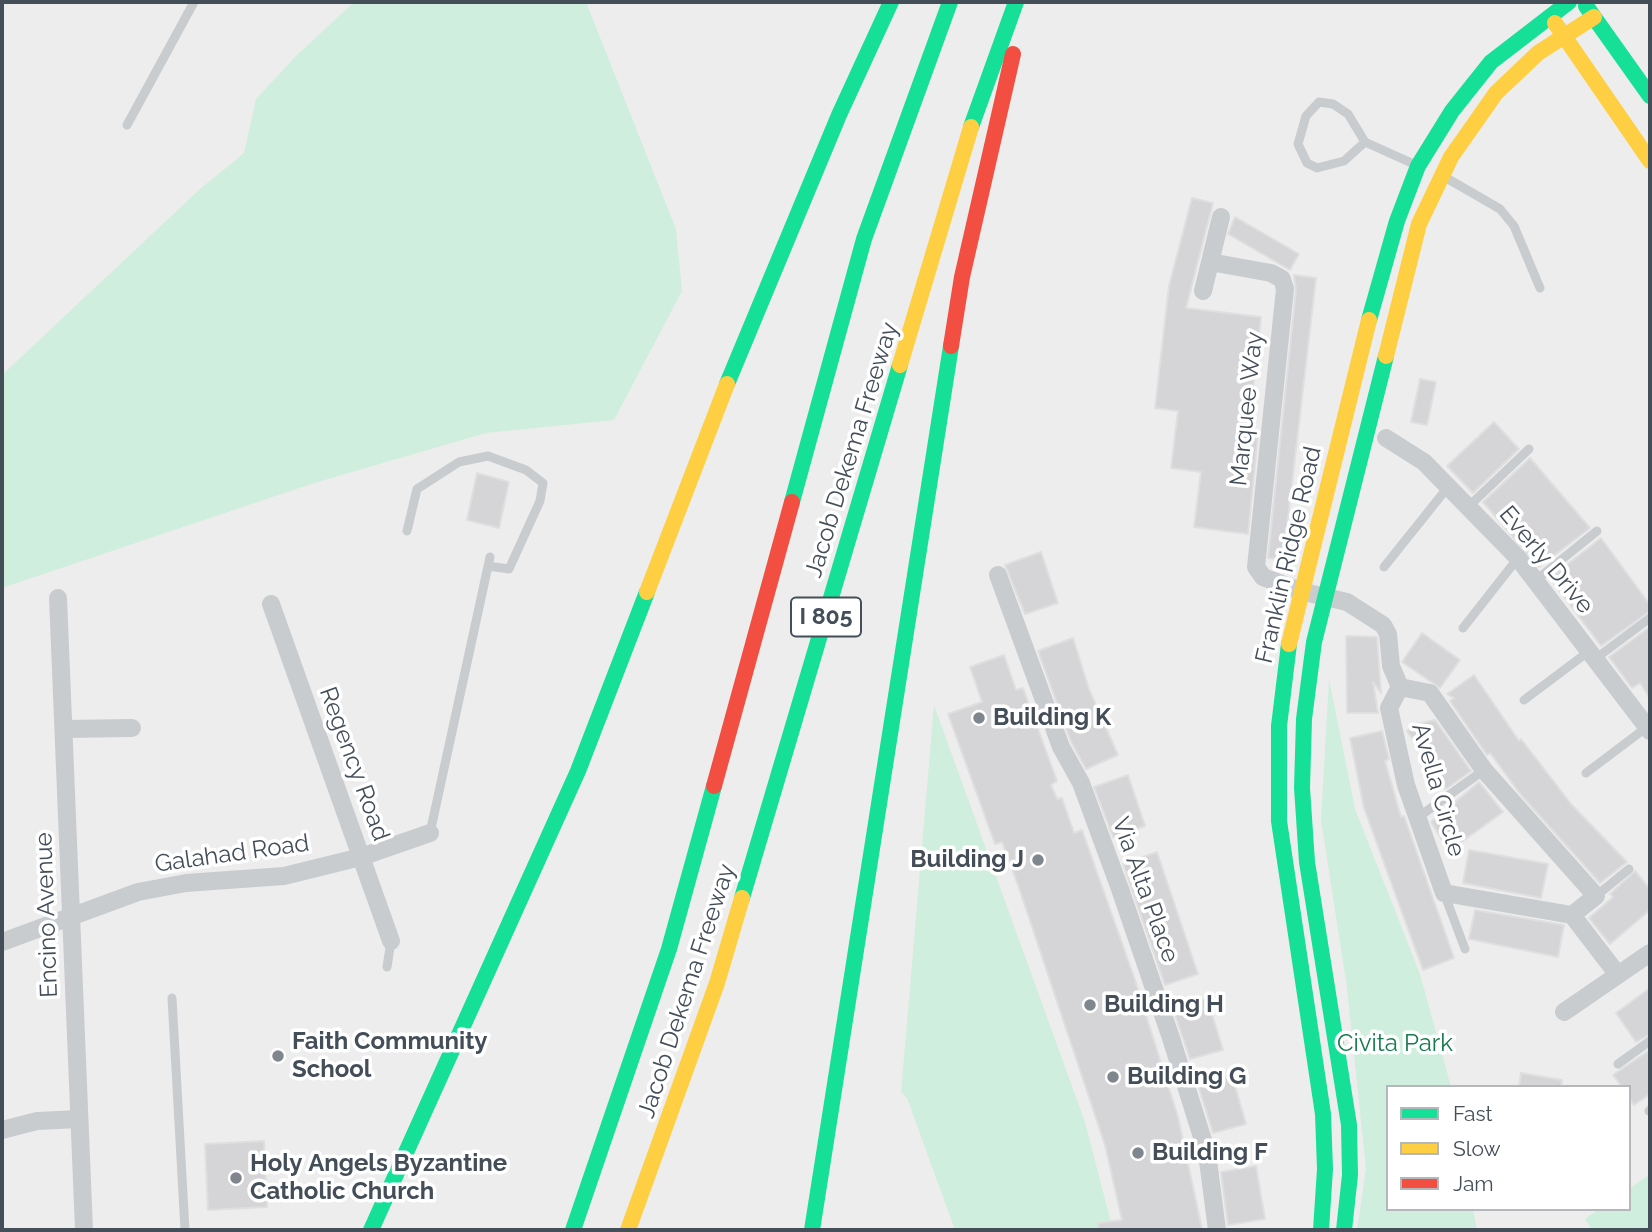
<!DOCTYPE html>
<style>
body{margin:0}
#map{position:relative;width:1652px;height:1232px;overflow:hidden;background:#eeeded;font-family:Raleway,sans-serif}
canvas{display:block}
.frame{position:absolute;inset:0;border:4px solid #444e59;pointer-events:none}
.legend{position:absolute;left:1386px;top:1085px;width:245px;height:126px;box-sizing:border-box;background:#fff;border:2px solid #b4b8bd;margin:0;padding:9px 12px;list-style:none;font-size:21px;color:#444e59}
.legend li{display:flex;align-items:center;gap:14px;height:35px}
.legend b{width:35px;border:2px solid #b4b8bd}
</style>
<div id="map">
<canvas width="1652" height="1232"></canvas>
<div class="frame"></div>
<ul class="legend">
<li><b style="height:9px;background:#16e098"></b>Fast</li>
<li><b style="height:9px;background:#ffcf43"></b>Slow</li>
<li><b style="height:9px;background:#f24e42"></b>Jam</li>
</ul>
</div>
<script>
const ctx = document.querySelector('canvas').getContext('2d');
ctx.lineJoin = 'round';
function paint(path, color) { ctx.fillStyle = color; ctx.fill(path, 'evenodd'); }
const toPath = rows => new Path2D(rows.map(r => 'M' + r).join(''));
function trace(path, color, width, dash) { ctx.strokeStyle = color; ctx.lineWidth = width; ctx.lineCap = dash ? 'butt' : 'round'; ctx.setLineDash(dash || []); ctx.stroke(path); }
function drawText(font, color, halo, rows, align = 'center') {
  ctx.font = font + ' Raleway,sans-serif'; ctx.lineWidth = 7; ctx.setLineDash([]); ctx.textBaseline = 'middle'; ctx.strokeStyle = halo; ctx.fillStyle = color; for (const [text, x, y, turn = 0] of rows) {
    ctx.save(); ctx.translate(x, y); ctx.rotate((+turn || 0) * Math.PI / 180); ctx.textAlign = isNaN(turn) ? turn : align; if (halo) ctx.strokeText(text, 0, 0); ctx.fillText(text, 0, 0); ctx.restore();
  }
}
const green = toPath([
 [354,2,586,2,676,229,682,291,614,420,486,433,311,484,2,588,2,375,200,189,244,153,256,99,296,56],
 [1329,679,1355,809,1420,974,1451,1087,1388,1087,1388,1209,1473,1209,1477,1230,1357,1230,1366,1169,1347,988,1321,820],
 [934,705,1085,1122,1113,1230,955,1230,907,1098,901,1092],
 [1650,1174,1650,1230,1592,1230,1585,1219,1599,1209,1629,1209,1629,1189]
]);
const building = toPath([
 [1192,198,1213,203,1186,308,1261,317,1248,434,1258,435,1248,534,1194,527,1201,472,1171,468,1178,411,1155,408,1169,286,1192,198],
 [1235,217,1299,254,1290,270,1228,234,1235,217],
 [1294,275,1316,278,1283,560,1268,558,1296,290,1294,275],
 [1420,379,1436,382,1427,425,1411,422,1420,379],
 [1494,422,1519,449,1473,493,1447,466,1494,422],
 [1530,458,1590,528,1539,567,1483,502,1530,458],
 [477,473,509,482,499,528,467,520,477,473],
 [1601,538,1650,605,1650,611,1601,646,1550,578,1601,538],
 [1041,552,1058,603,1025,614,1005,565,1041,552],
 [1650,627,1650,698,1640,683,1632,688,1609,657,1650,627],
 [1422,633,1460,660,1440,688,1402,662,1422,633],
 [1346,636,1377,637,1381,693,1373,682,1378,713,1347,713,1346,636],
 [1073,638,1089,689,1118,755,1086,769,1071,742,1038,651,1073,638],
 [1004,655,1016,690,1023,688,1057,781,1051,785,1057,799,1062,798,1074,833,1082,830,1134,977,1178,1117,1202,1229,1098,1230,1098,1223,1122,1220,1105,1145,1019,888,1002,842,995,844,948,714,982,702,970,667,1004,655],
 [1474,675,1519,741,1521,739,1571,804,1627,862,1600,883,1521,795,1490,753,1487,755,1450,701,1454,698,1447,694,1474,675],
 [1435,720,1471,771,1446,789,1407,731,1416,724,1435,720],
 [1382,731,1389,759,1385,761,1401,817,1404,816,1454,958,1423,970,1364,808,1350,738,1382,731],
 [1128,775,1145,826,1113,837,1094,787,1128,775],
 [1479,782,1503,812,1449,851,1431,822,1479,782],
 [1469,850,1548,864,1541,898,1463,883,1469,850],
 [1157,852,1198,974,1165,985,1123,864,1157,852],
 [1635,871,1650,889,1650,910,1610,944,1589,918,1613,897,1610,894,1635,871],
 [1475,910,1564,925,1558,957,1469,939,1475,910],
 [1650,988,1650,1034,1636,1042,1616,1013,1650,988],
 [1207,998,1223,1050,1190,1059,1173,1009,1207,998],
 [1650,1050,1650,1094,1634,1105,1629,1098,1629,1087,1622,1087,1613,1075,1650,1050],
 [1231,1072,1246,1124,1213,1133,1197,1082,1231,1072],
 [1521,1073,1562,1080,1561,1087,1519,1087,1521,1073],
 [264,1141,267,1207,208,1210,205,1144,264,1141],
 [1256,1166,1265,1219,1228,1225,1221,1172,1256,1166]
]);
const lane = toPath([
 [127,125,194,2],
 [1365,142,1344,161,1317,168,1307,163,1298,144,1306,116,1319,102,1333,104,1348,114,1365,142,1416,165],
 [1443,176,1500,209,1514,226,1540,288],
 [1468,507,1529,449],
 [407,531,417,489,459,462,488,456,526,470,543,483,540,501,509,569,488,566],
 [1384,567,1448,487],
 [1535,581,1597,531],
 [1463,628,1518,558],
 [1595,659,1650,618],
 [1524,700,1588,652],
 [1586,773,1647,727],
 [1417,818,1484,770],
 [430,833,490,557],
 [1444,893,1465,949],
 [1596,896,1629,869],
 [387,967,391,941],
 [172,998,185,1230],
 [1618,1064,1650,1041],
 [1649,1111,1650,1110]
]);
const street = toPath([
 [1210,262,1271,273,1282,279,1285,289,1256,567,1263,577,1300,591,1347,602,1383,625,1388,634,1391,666,1400,687],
 [1203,291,1221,217],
 [1386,438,1424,462,1518,558,1650,731],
 [998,575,1061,747,1081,783,1120,889,1171,1038,1207,1153,1217,1230],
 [58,598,84,1230],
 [271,604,391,941],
 [1400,687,1430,693,1484,770,1596,896,1572,915,1444,893,1406,785,1389,708,1400,687],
 [65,729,132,728],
 [1572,915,1618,975],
 [2,942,138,892,186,883,284,876,361,857,430,833],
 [1564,1012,1650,953],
 [2,1130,37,1121,79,1119]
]);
const fast = toPath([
 [1586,6,1650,96],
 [971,127,1016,2],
 [1369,320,1397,221,1418,166,1452,111,1491,62,1569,2],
 [727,384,839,115,891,2],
 [792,502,864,239,950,2],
 [1289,644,1279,726,1279,821,1323,1114,1325,1169,1321,1230],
 [742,898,900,365],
 [371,1230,578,771,647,592],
 [573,1230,669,949,714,786],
 [812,1230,951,346],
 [1344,1230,1350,1175,1349,1125,1307,862,1302,788,1304,719,1314,642,1386,356]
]);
const slow = toPath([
 [1555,23,1650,161],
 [1386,356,1419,224,1451,157,1496,93,1538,53,1594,17],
 [900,365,971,127],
 [647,592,727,384],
 [1289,644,1369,320],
 [628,1230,717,983,742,898]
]);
const jam = toPath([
 [951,346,962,277,1013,54],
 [714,786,792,502]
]);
const markers = [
 [979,718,7,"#80868d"],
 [1038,860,7,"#80868d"],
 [1090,1005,7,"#80868d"],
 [278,1056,7,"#80868d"],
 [1113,1077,7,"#80868d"],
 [1138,1153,7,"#80868d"],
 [236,1178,7,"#80868d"]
];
const shields = [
 [826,617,70]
];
const shieldNames = [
 ["I 805",826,617]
];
const streetNames = [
 ["Marquee Way",1247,409,-84],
 ["Jacob Dekema Freeway",852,450,-73],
 ["Franklin Ridge Road",1289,555,-77],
 ["Everly Drive",1546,560,50],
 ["Regency Road",354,764,70],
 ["Avella Circle",1438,790,74],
 ["Galahad Road",232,854,-8],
 ["Via Alta Place",1145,890,70],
 ["Encino Avenue",47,915,-92],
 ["Jacob Dekema Freeway",687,991,-72]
];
const poiNames = [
 ["Building K",993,718],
 ["Building J",1024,860,"right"],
 ["Building H",1104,1005],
 ["Faith Community",292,1042],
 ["School",292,1070],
 ["Building G",1127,1077],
 ["Building F",1152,1153],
 ["Holy Angels Byzantine",250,1164],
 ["Catholic Church",250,1192]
];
const parkNames = [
 ["Civita Park",1395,1044]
];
paint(green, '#d0eedd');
paint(building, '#d5d5d7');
trace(building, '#dfdfe0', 2);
trace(lane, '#c9ccce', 9);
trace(street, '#c9ccce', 18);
trace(fast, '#16e098', 16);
trace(slow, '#ffcf43', 16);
trace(jam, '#f24e42', 16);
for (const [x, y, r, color] of markers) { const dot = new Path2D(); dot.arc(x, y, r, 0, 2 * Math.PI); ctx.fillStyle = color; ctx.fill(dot); trace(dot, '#fff', 2.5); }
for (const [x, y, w] of shields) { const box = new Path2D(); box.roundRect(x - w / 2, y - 19.5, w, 39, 5); ctx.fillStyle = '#fff'; ctx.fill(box); trace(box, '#444e59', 2); }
drawText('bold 23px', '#444e59', null, shieldNames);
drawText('24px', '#444e59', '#fff', streetNames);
drawText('bold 24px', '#444e59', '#fff', poiNames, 'left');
drawText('24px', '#157b4d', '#fff', parkNames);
</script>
